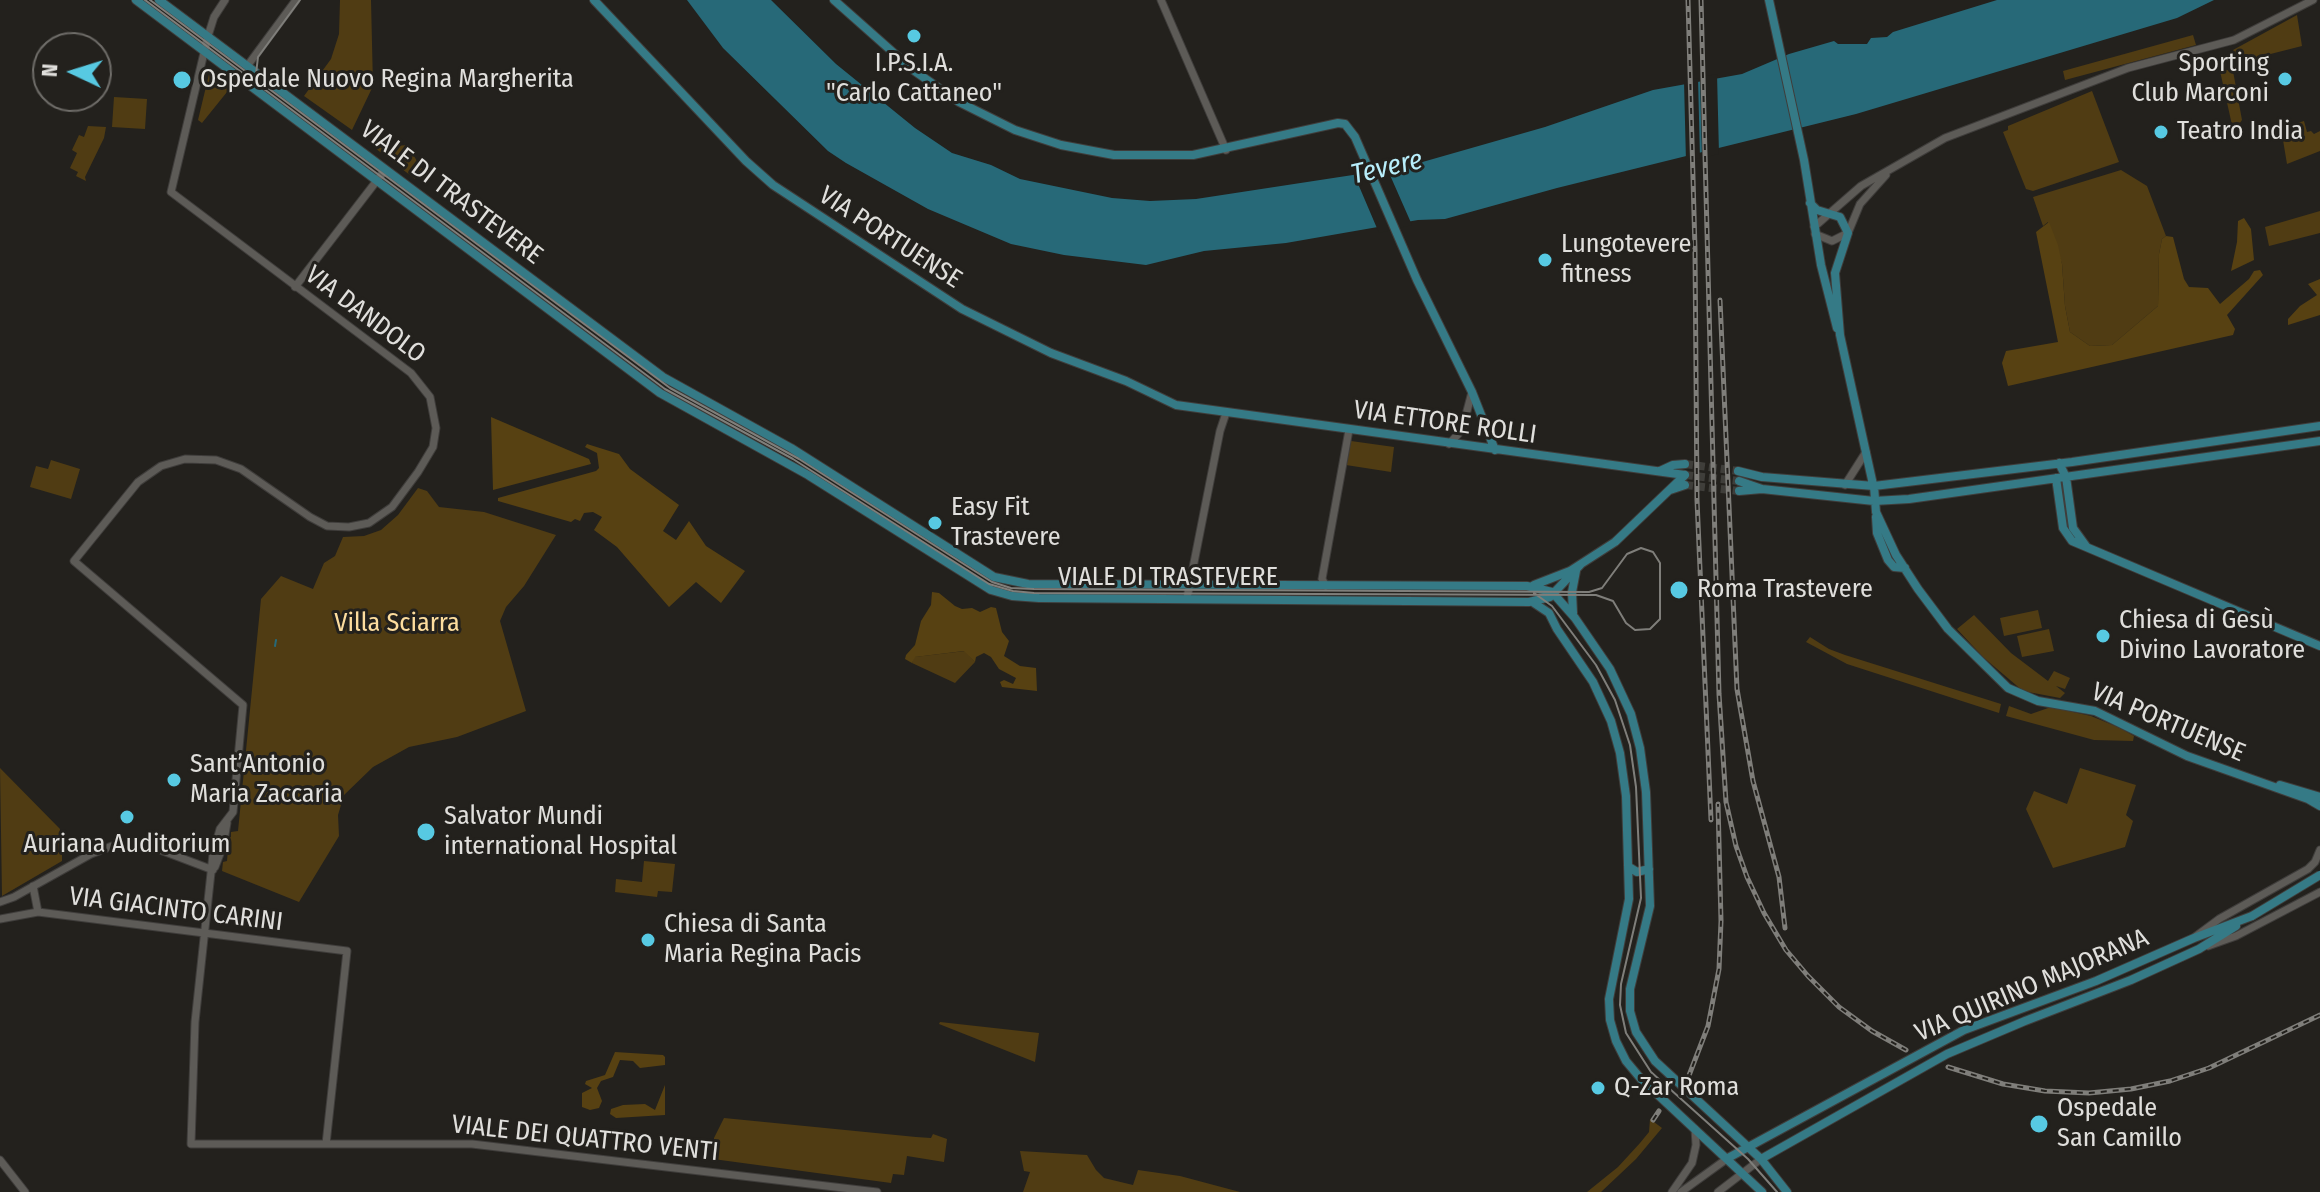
<!DOCTYPE html>
<meta charset="utf-8">
<style>
body{margin:0}
#map{position:relative;width:2320px;height:1192px;overflow:hidden;background:#23211d;font-family:"Fira Sans Condensed",sans-serif}
canvas{display:block}
.north{position:absolute;left:32px;top:32px;width:80px;height:80px;box-sizing:border-box;background:#23211d;border:2px solid #6f6d69;border-radius:50%;rotate:274deg;font-size:22px;font-weight:700;line-height:32px;text-align:center;color:#e0dfdc}
.north::after{content:'';display:block;margin:auto;width:28px;height:36px;background:#57c9e2;clip-path:polygon(50% 0,100% 100%,50% 72%,0 100%)}
</style>
<div id="map">
<canvas width="2320" height="1192"></canvas>
<div class="north">N</div>
</div>
<script>
const ctx = document.querySelector('canvas').getContext('2d');
ctx.lineJoin = 'round';
function paint(path, color) { ctx.fillStyle = color; ctx.fill(path, 'evenodd'); }
const toPath = rows => new Path2D(rows.map(r => 'M' + r).join(''));
function trace(path, color, width, dash) { ctx.strokeStyle = color; ctx.lineWidth = width; ctx.lineCap = dash ? 'butt' : 'round'; ctx.setLineDash(dash || []); ctx.stroke(path); }
function drawText(font, color, halo, rows, align = 'center') {
  ctx.font = font + ' "Fira Sans Condensed",sans-serif'; ctx.lineWidth = 6; ctx.setLineDash([]); ctx.textBaseline = 'middle'; ctx.strokeStyle = halo; ctx.fillStyle = color; for (const [text, x, y, turn = 0] of rows) {
    ctx.save(); ctx.translate(x, y); ctx.rotate((+turn || 0) * Math.PI / 180); ctx.textAlign = isNaN(turn) ? turn : align; if (halo) ctx.strokeText(text, 0, 0); ctx.fillText(text, 0, 0); ctx.restore();
  }
}
const green = toPath([
 [340,0,371,0,373,86,352,130,304,96,331,59,339,34],
 [2297,15,2302,46,2239,62,2233,50],
 [2193,35,2196,45,2065,80,2063,71],
 [2222,69,2233,71,2242,120,2237,127,2232,125,2220,71],
 [210,70,235,88,227,92,202,123,198,120],
 [2092,91,2119,162,2033,191,2026,189,2003,132,2008,130,2008,126],
 [114,97,147,99,145,129,112,127],
 [2304,121,2307,132,2311,131,2314,134,2320,131,2320,151,2287,164,2281,128],
 [88,126,106,127,104,138,85,177,86,181,76,176,78,172,70,168,77,153,72,150,79,135,84,137],
 [407,145,422,169,415,179,375,148],
 [2121,170,2147,186,2166,236,2162,239,2159,254,2158,306,2112,345,2090,346,2070,332,2065,306,2062,264,2048,222,2043,226,2033,197],
 [2320,211,2320,233,2269,246,2265,227],
 [1351,441,1394,447,1391,472,1346,465],
 [51,460,80,469,71,499,30,487,36,466,48,469],
 [418,488,427,491,439,507,484,512,556,535,524,586,506,607,500,621,526,711,457,737,409,747,373,767,344,795,338,815,339,836,299,902,222,871,223,862,227,861,229,838,231,837,231,832,238,831,261,599,281,576,313,589,324,563,335,556,343,537,364,536,381,530,398,515],
 [2038,610,2042,628,2004,636,2000,618],
 [1974,615,2011,653,2048,681,2054,671,2070,678,2065,689,2056,686,2065,693,2060,698,2023,691,1983,657,1957,629],
 [2049,629,2054,651,2022,657,2017,636],
 [1810,637,1829,649,1845,655,2001,704,1999,713,1847,664,1806,642],
 [965,651,975,662,955,683,912,663,914,657],
 [2009,706,2031,714,2051,707,2091,716,2120,728,2134,736,2133,741,2094,740,2006,716],
 [0,768,60,829,58,852,62,854,62,861,2,896],
 [2080,768,2136,785,2126,815,2133,821,2125,847,2053,868,2026,809,2034,791,2067,804],
 [644,861,675,864,672,892,658,891,657,897,615,892,616,879,642,882],
 [940,1022,1039,1033,1035,1062,939,1024],
 [724,1118,916,1137,931,1138,933,1134,947,1139,944,1162,907,1156,904,1175,893,1174,891,1183,713,1159,714,1138],
 [1650,1119,1662,1128,1636,1159,1601,1192,1587,1192,1618,1167,1640,1143,1649,1132],
 [1020,1151,1087,1155,1096,1170,1104,1178,1133,1185,1138,1170,1180,1176,1240,1192,1023,1192,1030,1172,1024,1171]
]);
const forest = toPath([
 [2244,218,2251,229,2254,260,2231,271,2237,242,2238,221],
 [2049,222,2058,245,2062,264,2065,306,2070,332,2090,346,2112,345,2158,306,2159,254,2162,239,2166,236,2173,237,2184,279,2189,287,2208,288,2220,304,2249,279,2254,271,2260,270,2263,275,2227,315,2235,329,2233,335,2008,386,2002,363,2006,351,2058,342,2036,232],
 [2320,279,2320,315,2288,325,2288,319,2300,306,2317,295,2308,284],
 [491,417,589,459,591,464,493,490],
 [587,444,619,454,630,469,679,505,663,531,676,540,689,521,706,546,745,571,721,603,696,582,669,607,617,547,594,530,602,517,593,512,584,513,580,521,575,519,571,522,498,501,498,498,596,471,599,468,597,453,585,447],
 [932,592,939,593,955,606,962,609,972,608,980,612,991,607,996,608,1002,632,1009,641,1004,656,1020,666,1036,668,1037,691,1002,687,1000,682,1004,680,1013,684,1016,678,999,669,991,657,984,653,976,657,975,662,964,651,915,657,912,663,905,659,906,655,915,645,921,621,931,605],
 [615,1052,663,1055,665,1057,665,1065,640,1068,633,1061,620,1060,613,1077,601,1081,597,1088,602,1101,599,1108,590,1110,582,1107,582,1093,592,1088,585,1084,586,1081,605,1075],
 [665,1085,665,1115,616,1118,610,1114,611,1109,623,1105,645,1104,655,1110]
]);
const water = toPath([
 [687,0,771,0,836,64,915,128,952,153,991,165,1020,179,1112,198,1150,201,1196,199,1405,167,1545,127,1653,90,1742,74,1789,54,1834,41,1838,44,1867,44,1871,38,1887,37,1893,32,1997,0,2214,0,2177,18,1856,114,1557,188,1445,219,1418,220,1286,243,1204,251,1146,265,1064,255,1011,244,928,209,846,163,828,151,723,48]
]);
const pier = toPath([
 [1717,74,1719,154,1702,158,1700,77],
 [1698,78,1700,158,1686,162,1684,81],
 [1386,166,1412,225,1379,233,1353,172]
]);
const stream = toPath([
 [275,646,276,640]
]);
const majorTunnel = toPath([
 [1685,464,1738,471],
 [1685,475,1739,481],
 [1685,485,1739,491]
]);
const minor = toPath([
 [225,0,214,17,208,36,171,192,411,373,430,397,436,428,433,447,418,472,392,507,369,523,349,527,327,526,310,517,241,469,216,460,185,459,161,466,138,482,74,561,243,705,233,812,220,829,213,854,195,1022,191,1144,472,1144,877,1192],
 [1161,0,1226,150],
 [248,65,296,0],
 [1814,227,1861,186,1945,138,2128,68,2234,40,2313,0],
 [1815,234,1832,241,1848,233,1860,204,1886,175],
 [295,287,385,170],
 [1449,444,1462,430,1472,392],
 [1845,485,1866,452],
 [1326,586,1322,579,1349,430],
 [1187,598,1220,431,1226,413],
 [215,867,223,846,227,823],
 [33,886,38,912],
 [0,902,14,897,91,854,112,846,155,848,213,870],
 [0,919,38,912,347,951,326,1144],
 [2196,936,2219,919,2308,869,2315,862,2320,850],
 [2208,946,2236,936,2320,892],
 [0,1160,25,1192],
 [1672,1192,1692,1163,1696,1145,1695,1129],
 [1681,1192,1728,1158],
 [1718,1192,1761,1159]
]);
const major = toPath([
 [136,0,660,393,808,475,991,590,1012,596,1039,598,1529,602,1550,597,1581,564],
 [159,0,663,377,791,448,994,577,1028,584,1527,586,1552,592,1575,618,1610,669,1631,714,1640,748,1646,792,1650,906,1630,989,1630,1011,1636,1032,1655,1061,1761,1159,1787,1192],
 [594,0,746,161,773,185,962,309,1051,353,1126,381,1176,405,1685,475],
 [834,0,913,70,959,102,1015,130,1061,145,1114,155,1193,155,1338,123,1345,124,1355,137,1417,280,1472,392,1495,450],
 [1769,0,1804,160,1821,265,1837,328],
 [1810,203,1817,210,1840,217,1848,233,1835,273,1840,335,1874,489],
 [2059,463,2066,477,2073,528,2086,546],
 [1660,471,1673,465,1685,464],
 [1738,471,1762,477,1874,486,2072,462,2320,426],
 [2056,478,2063,528,2072,541,2320,646],
 [1739,481,1762,489],
 [1874,486,1876,512,1896,555,1918,589,1948,629,2008,688,2038,701,2095,711,2187,756,2308,799,2320,806],
 [1670,490,1685,485],
 [1739,491,1762,489,1874,501,1909,499,2320,441],
 [1876,517,1877,533,1888,560,1894,567,1905,568],
 [1534,585,1570,571,1615,542,1685,475],
 [1534,603,1549,613,1557,629,1593,682,1611,721,1620,753,1626,796,1629,899,1609,999,1610,1020,1616,1041,1626,1061,1641,1079,1762,1192],
 [1573,613,1572,592,1576,571],
 [2280,785,2320,797],
 [1629,867,1637,872,1649,869],
 [1728,1158,1964,1030,2096,981,2194,938,2252,916],
 [1761,1159,1947,1054,2025,1021,2131,980,2199,949,2236,926]
]);
const tram = toPath([
 [145,0,665,389,793,459,989,584,1013,591,1034,593,1596,595,1613,601,1626,623,1635,630,1650,629,1660,619,1660,563,1653,552,1641,548,1627,554,1602,588,1589,592,1034,589,1011,588,992,582,799,459,670,388,150,0],
 [263,85,256,74,258,57,300,0],
 [1534,593,1552,606,1596,665,1615,700,1630,745,1636,787,1641,898,1621,984,1620,1005,1626,1033,1651,1072,1748,1159,1777,1192]
]);
const rail = toPath([
 [1688,0,1695,249,1697,500,1711,820],
 [1701,0,1719,694,1726,802,1736,846,1747,877,1764,913,1786,950,1808,976,1839,1007,1872,1031,1906,1050],
 [1720,300,1737,689,1753,781,1779,877,1785,928],
 [1948,1067,2003,1084,2045,1091,2089,1093,2131,1089,2170,1081,2209,1068,2320,1015],
 [1688,1078,1708,1026,1719,969,1721,921,1718,804],
 [1653,1120,1659,1111]
]);
const majorBridge = toPath([
 [2252,916,2320,875]
]);
const markers = [
 [914,36,8,"#57c9e2"],
 [2285,79,8,"#57c9e2"],
 [182,80,10,"#57c9e2"],
 [2161,132,8,"#57c9e2"],
 [1545,260,8,"#57c9e2"],
 [935,523,8,"#57c9e2"],
 [1679,590,10,"#57c9e2"],
 [2103,636,8,"#57c9e2"],
 [174,780,8,"#57c9e2"],
 [127,817,8,"#57c9e2"],
 [426,832,10,"#57c9e2"],
 [648,940,8,"#57c9e2"],
 [1598,1088,8,"#57c9e2"],
 [2039,1124,10,"#57c9e2"]
];
const poiNames = [
 ["I.P.S.I.A.",914,64,"center"],
 ["\"Carlo Cattaneo\"",914,94,"center"],
 ["Sporting",2269,64,"right"],
 ["Club Marconi",2269,94,"right"],
 ["Ospedale Nuovo Regina Margherita",200,80],
 ["Teatro India",2177,132],
 ["Lungotevere",1561,245],
 ["fitness",1561,275],
 ["Easy Fit",951,508],
 ["Trastevere",951,538],
 ["Roma Trastevere",1697,590],
 ["Chiesa di Gesù",2119,621],
 ["Divino Lavoratore",2119,651],
 ["Sant’Antonio",190,765],
 ["Maria Zaccaria",190,795],
 ["Salvator Mundi",444,817],
 ["international Hospital",444,847],
 ["Auriana Auditorium",127,845,"center"],
 ["Chiesa di Santa",664,925],
 ["Maria Regina Pacis",664,955],
 ["Q-Zar Roma",1614,1088],
 ["Ospedale",2057,1109],
 ["San Camillo",2057,1139]
];
const streetNames = [
 ["VIALE DI TRASTEVERE",451,193,37],
 ["VIA PORTUENSE",890,238,33],
 ["VIA DANDOLO",365,315,37],
 ["VIA ETTORE ROLLI",1445,423,8],
 ["VIALE DI TRASTEVERE",1168,578],
 ["VIA PORTUENSE",2168,723,23],
 ["VIA GIACINTO CARINI",176,910,7],
 ["VIA QUIRINO MAJORANA",2032,986,-23],
 ["VIALE DEI QUATTRO VENTI",585,1139,6]
];
const parkNames = [
 ["Villa Sciarra",397,624]
];
const waterNames = [
 ["Tevere",1387,168,-13]
];
paint(green, '#503c13');
paint(forest, '#574112');
paint(water, '#276978');
paint(pier, '#23211d');
trace(stream, '#276978', 2);
trace(majorTunnel, '#3f3e3a', 8, [8, 4]);
trace(minor, '#3f3d3b', 9);
trace(major, '#3f3d3b', 10);
trace(minor, '#5d5b57', 7);
trace(major, '#357a86', 8);
trace(tram, '#7f7e7a', 2);
trace(rail, '#7f7e7a', 5);
trace(rail, '#23211d', 2, [6]);
trace(majorBridge, '#3f3d3b', 10, []);
trace(majorBridge, '#357a86', 8);
for (const [x, y, r, color] of markers) { const dot = new Path2D(); dot.arc(x, y, r, 0, 2 * Math.PI); ctx.fillStyle = color; ctx.fill(dot); trace(dot, '#23211d', 3); }
drawText('26px', '#e0dfdc', '#23211d', poiNames, 'left');
drawText('26px', '#e0dfdc', '#23211d', streetNames);
drawText('26px', '#fddd9e', '#23211d', parkNames);
drawText('italic 28px', '#b8eefb', '#23211d', waterNames);
</script>
